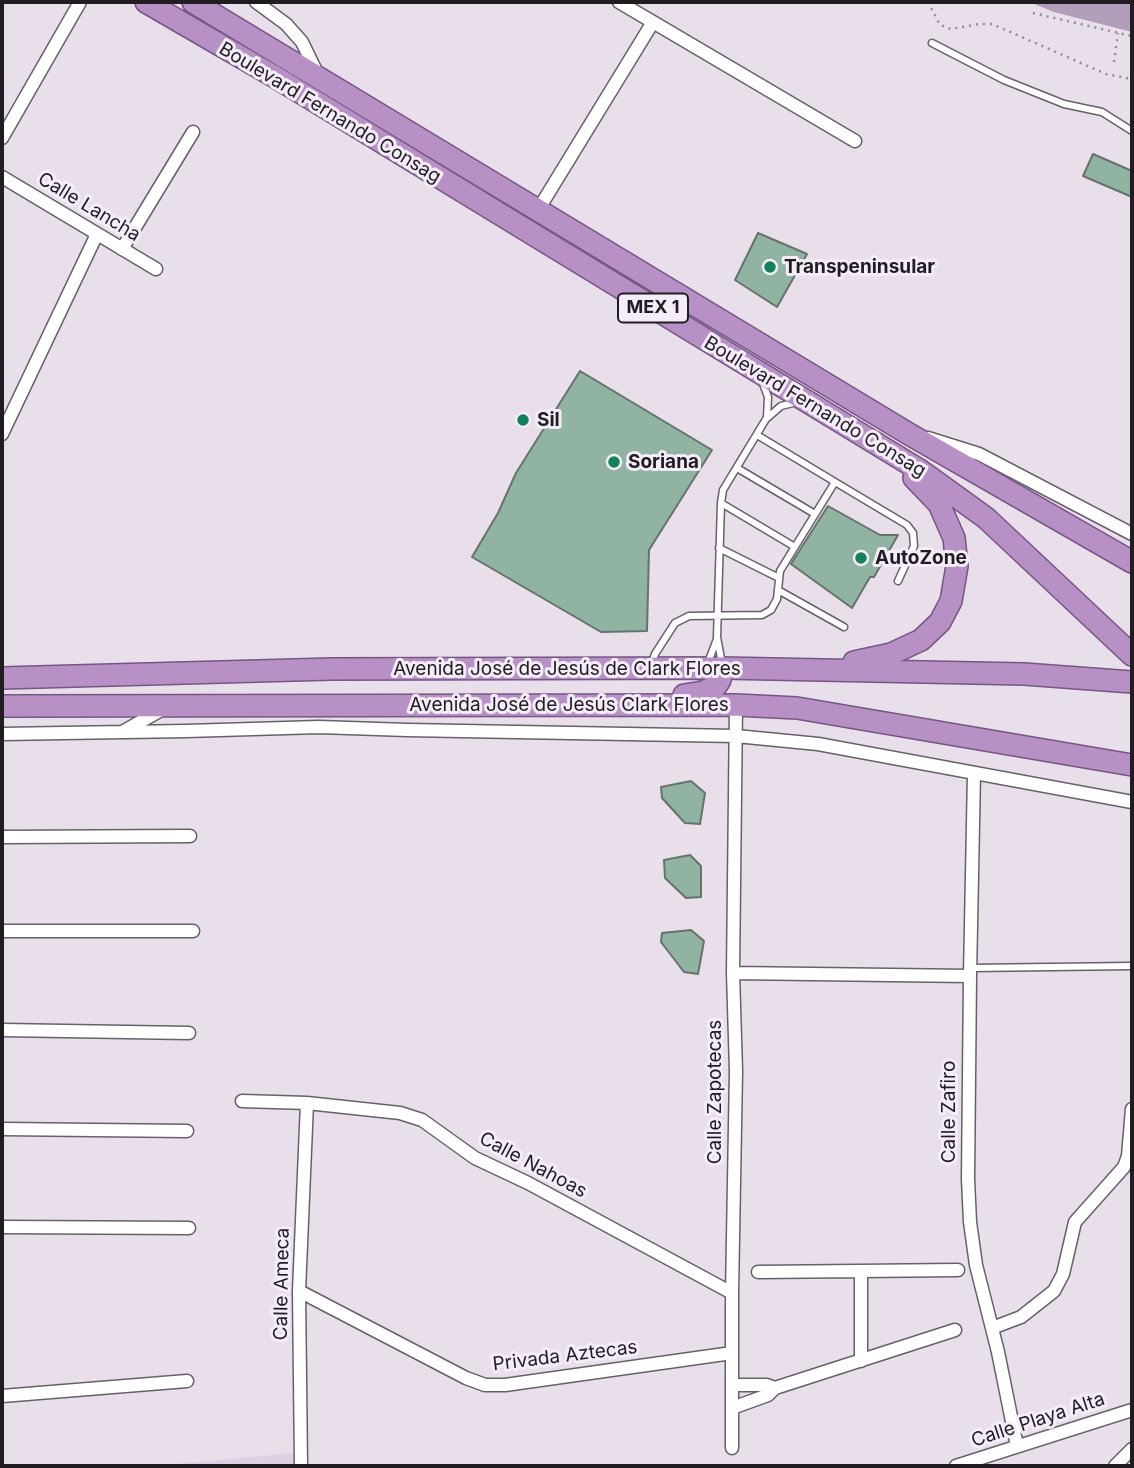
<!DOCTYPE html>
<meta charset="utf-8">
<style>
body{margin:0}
#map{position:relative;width:1134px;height:1468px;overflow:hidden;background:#e8dfeb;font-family:Inter,sans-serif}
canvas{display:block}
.frame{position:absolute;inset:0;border:4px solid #201c21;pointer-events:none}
</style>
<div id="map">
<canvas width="1134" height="1468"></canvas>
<div class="frame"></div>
</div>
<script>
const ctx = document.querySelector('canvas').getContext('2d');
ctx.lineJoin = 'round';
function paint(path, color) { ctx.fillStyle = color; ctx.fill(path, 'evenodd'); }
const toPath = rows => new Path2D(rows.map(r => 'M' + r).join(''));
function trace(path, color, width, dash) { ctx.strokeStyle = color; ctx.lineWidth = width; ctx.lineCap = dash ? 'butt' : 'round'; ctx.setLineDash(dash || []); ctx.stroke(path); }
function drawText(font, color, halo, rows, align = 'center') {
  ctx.font = font + ' Inter,sans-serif'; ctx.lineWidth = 6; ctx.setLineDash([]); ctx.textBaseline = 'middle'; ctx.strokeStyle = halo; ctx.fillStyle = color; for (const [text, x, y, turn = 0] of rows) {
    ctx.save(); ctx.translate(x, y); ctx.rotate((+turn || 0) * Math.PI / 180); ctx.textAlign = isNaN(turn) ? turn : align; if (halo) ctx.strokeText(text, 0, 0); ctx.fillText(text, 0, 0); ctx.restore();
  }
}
const built = toPath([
 [294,1453,295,1466,155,1466]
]);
const water = toPath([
 [1029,2,1132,2,1132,32,1054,12]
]);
const building = toPath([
 [1093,154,1132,171,1132,197,1083,176,1093,154],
 [758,233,807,254,777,307,735,280,758,233],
 [580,371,712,450,649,550,647,631,601,632,472,557,498,513,516,473,580,371],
 [828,506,880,535,898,535,874,577,870,577,852,608,791,564,828,506],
 [691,781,705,793,700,824,685,823,662,798,661,787,691,781],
 [690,855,701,866,701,897,686,898,665,878,664,860,690,855],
 [691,930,704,941,698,974,684,972,661,942,662,933,691,930]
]);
const path = toPath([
 [928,2,940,25,951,29,979,24,992,24,1106,74,1132,79],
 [1033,13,1132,36],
 [1114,62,1118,33]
]);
const service = toPath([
 [932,43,1004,80,1064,104,1102,112,1132,131],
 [762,381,768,397,767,417],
 [737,468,815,514],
 [835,482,907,525,913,533,914,546,898,581],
 [721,503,795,547],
 [719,548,779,578],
 [778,590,844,627],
 [652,663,655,654,675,623,689,616,762,615,771,610,777,599,780,571,835,482,757,435],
 [722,664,717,637,721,503,723,490,766,419,781,406,797,402],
 [707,665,717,639],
 [970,968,1132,966]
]);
const minor = toPath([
 [256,2,286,24,302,42,318,75],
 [619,2,855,141],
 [2,138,80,2],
 [2,177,156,269],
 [538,210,653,22],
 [122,249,193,132],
 [2,434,97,234],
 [928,438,979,454,1132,534],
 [124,731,163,709],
 [2,734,186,731,319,727,407,730,736,736,818,744,1132,802],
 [974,773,970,976,968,1179,970,1222,976,1265,998,1352,1017,1446],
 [2,837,190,836],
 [2,931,193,931],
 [733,973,970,976],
 [2,1030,189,1033],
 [242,1101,307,1103,400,1113,422,1120,475,1158,528,1183,732,1293],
 [2,1129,187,1131],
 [2,1227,189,1228],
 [758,1272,958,1270],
 [299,1291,466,1378,485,1385,505,1385,732,1353],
 [992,1328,1021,1317,1054,1291,1063,1274,1075,1222,1124,1167,1128,1156,1132,1109],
 [861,1361,861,1271],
 [732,1385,767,1385,775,1388],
 [2,1396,187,1381],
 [732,1408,768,1395,775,1388,955,1330],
 [732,1448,732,1293,736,1071,733,973,736,705],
 [301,1466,299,1291,307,1103],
 [956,1466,1132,1410],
 [1115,1466,1132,1449]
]);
const trunk = toPath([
 [146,2,272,75,921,471,986,518,1132,655],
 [193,2,909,434,1132,562],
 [854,662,891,654,921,640,940,622,951,601,957,566,954,538,939,504,914,478],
 [2,678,331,669,722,668,1024,674,1132,682],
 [684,695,703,692,716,686,720,680,722,668],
 [2,706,736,705,797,708,1132,765]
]);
const markers = [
 [770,267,7,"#14815d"],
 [523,420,7,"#14815d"],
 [614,462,7,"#14815d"],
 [861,558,7,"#14815d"]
];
const shields = [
 [653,308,70]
];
const shieldNames = [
 ["MEX 1",653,308]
];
const streetNames = [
 ["Boulevard Fernando Consag",330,113,31],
 ["Calle Lancha",89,207,31],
 ["Boulevard Fernando Consag",815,407,31],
 ["Avenida José de Jesús de Clark Flores",567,669],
 ["Avenida José de Jesús Clark Flores",569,705],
 ["Calle Zapotecas",715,1092,-90],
 ["Calle Zafiro",949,1112,-90],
 ["Calle Nahoas",533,1165,28],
 ["Calle Ameca",282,1284,-89],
 ["Privada Aztecas",565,1356,-7],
 ["Calle Playa Alta",1038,1420,-18]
];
const poiNames = [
 ["Transpeninsular",784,267],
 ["Sil",537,420],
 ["Soriana",628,462],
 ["AutoZone",875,558]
];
paint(built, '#ddd0e3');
paint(water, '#b29eb9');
paint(building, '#90b3a2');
trace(building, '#65736c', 2);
trace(service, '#67606b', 9);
trace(minor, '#67606b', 15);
trace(trunk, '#765682', 24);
trace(path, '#938c95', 2.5, [2, 5]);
trace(service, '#fff', 6);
trace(minor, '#fff', 12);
trace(trunk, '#b790c6', 21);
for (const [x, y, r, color] of markers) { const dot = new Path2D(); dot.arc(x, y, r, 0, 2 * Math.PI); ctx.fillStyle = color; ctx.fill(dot); trace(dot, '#f5ecf9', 2.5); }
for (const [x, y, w] of shields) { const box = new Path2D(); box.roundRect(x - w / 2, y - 14.5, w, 29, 5); ctx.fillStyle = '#f5ecf9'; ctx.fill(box); trace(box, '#201c21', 2); }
drawText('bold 18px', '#201c21', null, shieldNames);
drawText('19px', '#201c21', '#f5ecf9', streetNames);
drawText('bold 19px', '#201c21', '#f5ecf9', poiNames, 'left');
</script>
